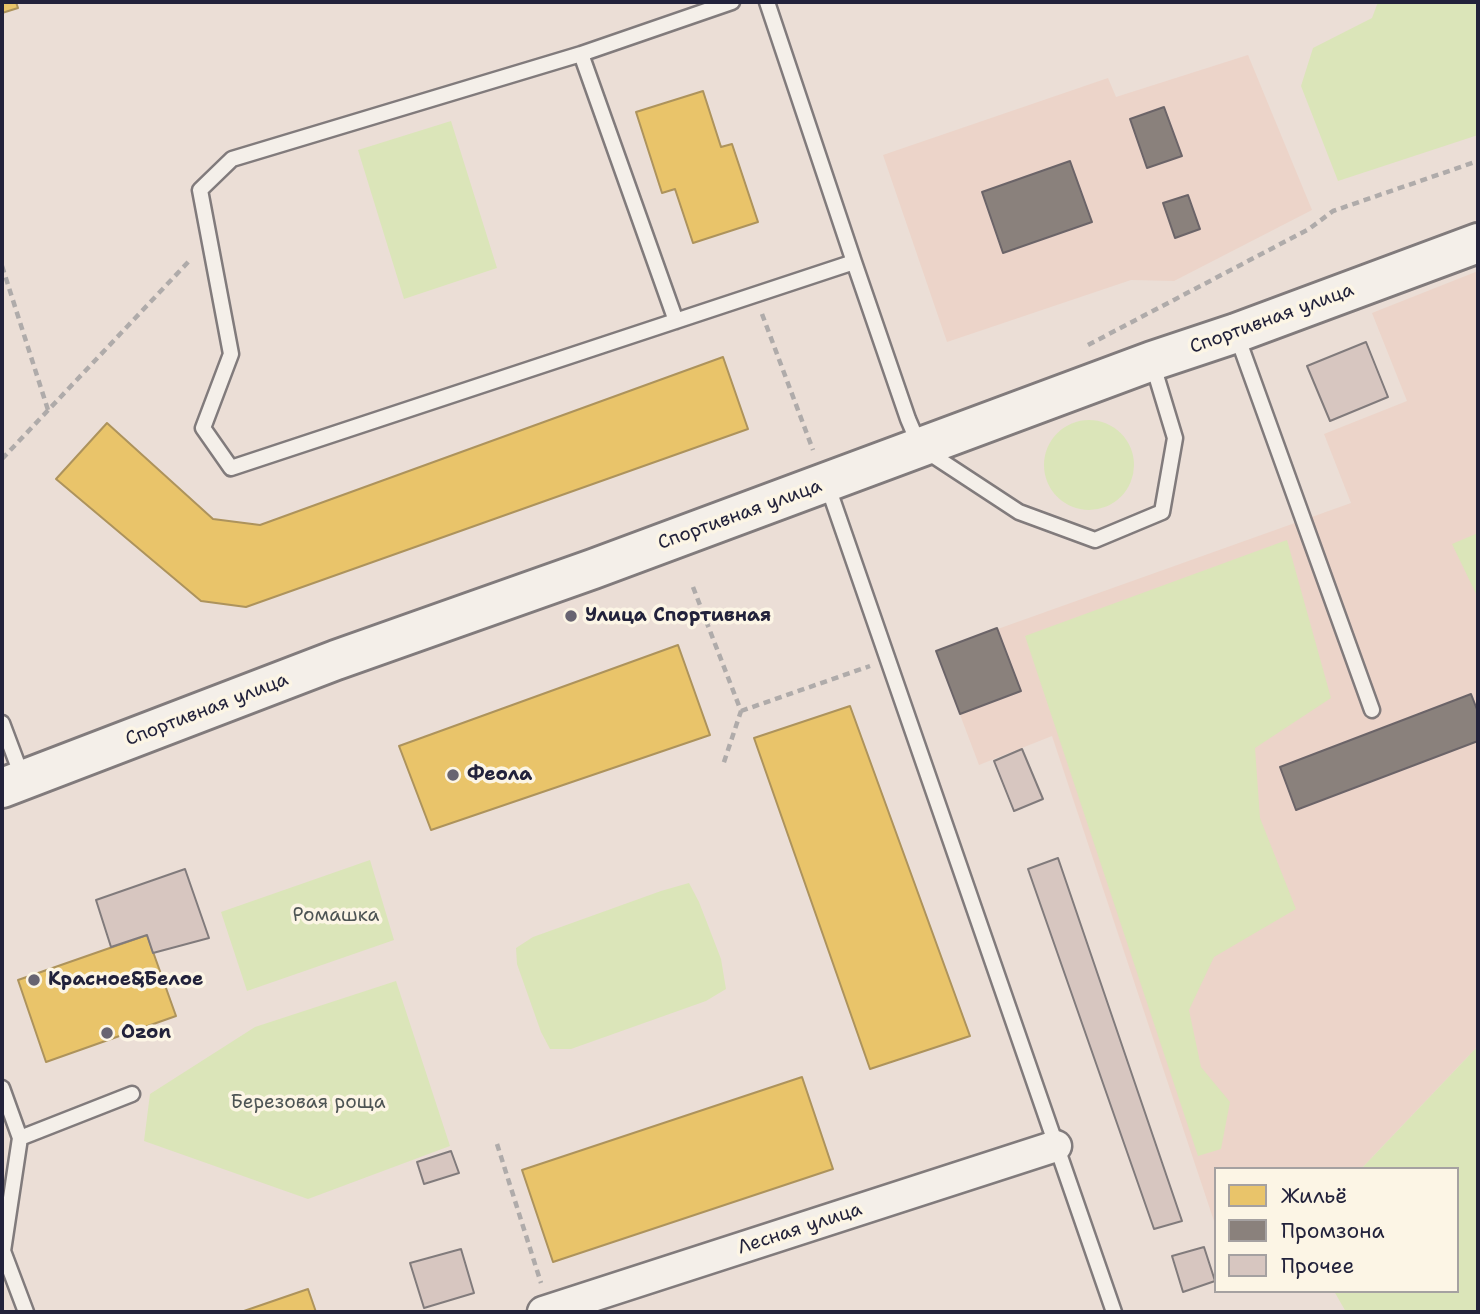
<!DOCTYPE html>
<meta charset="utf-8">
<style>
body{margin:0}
#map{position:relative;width:1480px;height:1314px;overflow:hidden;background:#ebded6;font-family:"Shantell Sans",sans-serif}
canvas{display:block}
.frame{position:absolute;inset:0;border:4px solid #22223b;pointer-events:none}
.legend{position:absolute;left:1214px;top:1167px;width:245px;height:126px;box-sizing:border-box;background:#fcf5e5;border:2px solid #a5a1a1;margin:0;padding:9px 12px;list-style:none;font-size:21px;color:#22223b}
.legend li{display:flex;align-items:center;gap:14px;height:35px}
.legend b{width:35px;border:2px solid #a5a1a1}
</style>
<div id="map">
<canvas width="1480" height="1314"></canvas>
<div class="frame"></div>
<ul class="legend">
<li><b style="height:19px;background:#e9c46a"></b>Жильё</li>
<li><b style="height:19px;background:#8a817c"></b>Промзона</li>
<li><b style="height:19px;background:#d7c6c0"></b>Прочее</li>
</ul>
</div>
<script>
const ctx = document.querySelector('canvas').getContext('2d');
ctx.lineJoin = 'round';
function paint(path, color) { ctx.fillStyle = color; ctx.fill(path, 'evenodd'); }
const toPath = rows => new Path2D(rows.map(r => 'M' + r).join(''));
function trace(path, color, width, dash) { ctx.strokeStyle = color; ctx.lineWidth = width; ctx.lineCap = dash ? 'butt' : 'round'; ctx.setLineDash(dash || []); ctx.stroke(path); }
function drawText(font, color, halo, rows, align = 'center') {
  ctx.font = font + ' "Shantell Sans",sans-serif'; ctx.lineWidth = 7; ctx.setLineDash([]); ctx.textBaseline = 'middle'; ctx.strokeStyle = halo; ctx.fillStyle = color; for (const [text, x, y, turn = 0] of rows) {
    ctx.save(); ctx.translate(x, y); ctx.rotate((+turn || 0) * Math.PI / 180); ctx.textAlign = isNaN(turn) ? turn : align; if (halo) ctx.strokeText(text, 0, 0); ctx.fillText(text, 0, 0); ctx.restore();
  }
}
const built = toPath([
 [1248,55,1312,210,1174,281,1131,280,947,342,883,155,1108,78,1116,97],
 [1478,271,1478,1046,1361,1169,1216,1169,1216,1227,1052,736,979,765,936,651,1351,503,1324,434,1407,401,1372,313]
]);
const green = toPath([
 [1378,2,1478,2,1478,135,1338,181,1301,86,1313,48,1372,18],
 [451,121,497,268,404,299,358,150],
 '1044 465a45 45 0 1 1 90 0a45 45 0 1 1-90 0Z',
 [1478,533,1478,598,1452,544],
 [1287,540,1331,698,1255,748,1260,818,1296,909,1214,957,1189,1010,1201,1067,1230,1102,1221,1149,1198,1156,1025,636],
 [370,860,394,940,247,991,221,912],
 [689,883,699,902,721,959,726,989,706,1001,571,1049,550,1049,541,1032,517,964,516,948,533,937,661,891],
 [396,981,450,1146,308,1199,144,1141,150,1094,255,1027],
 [1478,1046,1478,1312,1346,1312,1334,1291,1457,1291,1457,1169,1361,1169]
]);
const homes = toPath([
 [2,2,16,2,18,8,2,13,2,2],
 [703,91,721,147,732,144,758,222,693,243,675,189,662,193,636,112,703,91],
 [723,357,748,429,246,607,201,601,56,479,107,423,213,519,260,525,723,357],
 [678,645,710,735,431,830,399,746,678,645],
 [850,706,970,1036,870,1069,754,738,850,706],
 [147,935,176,1016,46,1062,18,980,147,935],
 [802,1077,833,1169,553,1262,522,1170,802,1077],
 [308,1289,316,1312,241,1312,308,1289]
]);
const industry = toPath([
 [1164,107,1182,156,1147,168,1130,119,1164,107],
 [1070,161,1092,222,1003,253,982,192,1070,161],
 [1188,195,1200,229,1175,238,1163,203,1188,195],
 [997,628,1021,691,960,714,936,651,997,628],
 [1471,694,1478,712,1478,741,1296,810,1280,767,1471,694]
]);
const building = toPath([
 [1366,342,1388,397,1330,421,1307,366,1366,342],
 [1022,749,1043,799,1014,811,994,761,1022,749],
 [1058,858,1182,1221,1154,1229,1028,869,1058,858],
 [185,869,209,938,153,953,147,935,111,947,96,900,185,869],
 [451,1151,459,1173,424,1184,417,1162,451,1151],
 [1204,1247,1215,1281,1183,1292,1172,1256,1204,1247],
 [461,1249,474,1293,424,1308,410,1263,461,1249]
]);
const path = toPath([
 [2,266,48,410],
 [762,314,813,450],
 [1088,345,1309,229,1333,211,1478,161],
 [2,459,191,259],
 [693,587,741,711,723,765],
 [741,711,870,666],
 [497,1144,541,1283]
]);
const lane = toPath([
 [767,2,854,262,908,419,920,447,1019,512,1095,540,1162,512,1175,438,1152,362],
 [581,54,232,159,200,190,231,354,203,428,231,468,854,262],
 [676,321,581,54,732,2],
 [1237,336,1372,710],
 [827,484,1114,1312],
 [2,723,23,779],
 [2,1088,20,1138,3,1251,26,1312],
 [20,1138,132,1094]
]);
const street = toPath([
 [543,1312,1056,1146]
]);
const secondary = toPath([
 [2,788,336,660,593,569,1152,361,1236,333,1478,243]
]);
const markers = [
 [571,616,7,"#686471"],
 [453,775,7,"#686471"],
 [34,980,7,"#686471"],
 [107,1033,7,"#686471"]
];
const streetNames = [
 ["Спортивная улица",1272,319,-20],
 ["Спортивная улица",740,515,-20],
 ["Спортивная улица",207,710,-21],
 ["Лесная улица",800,1229,-18]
];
const poiNames = [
 ["Улица Спортивная",585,616],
 ["Феола",467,775],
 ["Красное&Белое",48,980],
 ["Ozon",121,1033]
];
const parkNames = [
 ["Ромашка",336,916],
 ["Березовая роща",308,1103]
];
paint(built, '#ecd4c9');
paint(green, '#dbe5b9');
paint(homes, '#e9c46a');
trace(homes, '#ad935c', 2);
paint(industry, '#8a817c');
trace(industry, '#6b6468', 2);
paint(building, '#d7c6c0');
trace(building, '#817b7c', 2);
trace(lane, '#817b7c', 19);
trace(street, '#817b7c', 35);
trace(secondary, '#817b7c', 44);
trace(path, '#afabaa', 4.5, [7, 5]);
trace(lane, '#f4efe9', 14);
trace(street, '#f4efe9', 30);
trace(secondary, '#f4efe9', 38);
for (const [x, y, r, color] of markers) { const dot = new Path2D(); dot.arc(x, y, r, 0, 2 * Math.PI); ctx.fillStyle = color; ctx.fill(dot); trace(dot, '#fcf5e5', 2.5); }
drawText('19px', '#22223b', '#fcf5e5', streetNames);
drawText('bold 19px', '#22223b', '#fcf5e5', poiNames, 'left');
drawText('19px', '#4d5454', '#fcf5e5', parkNames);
</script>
